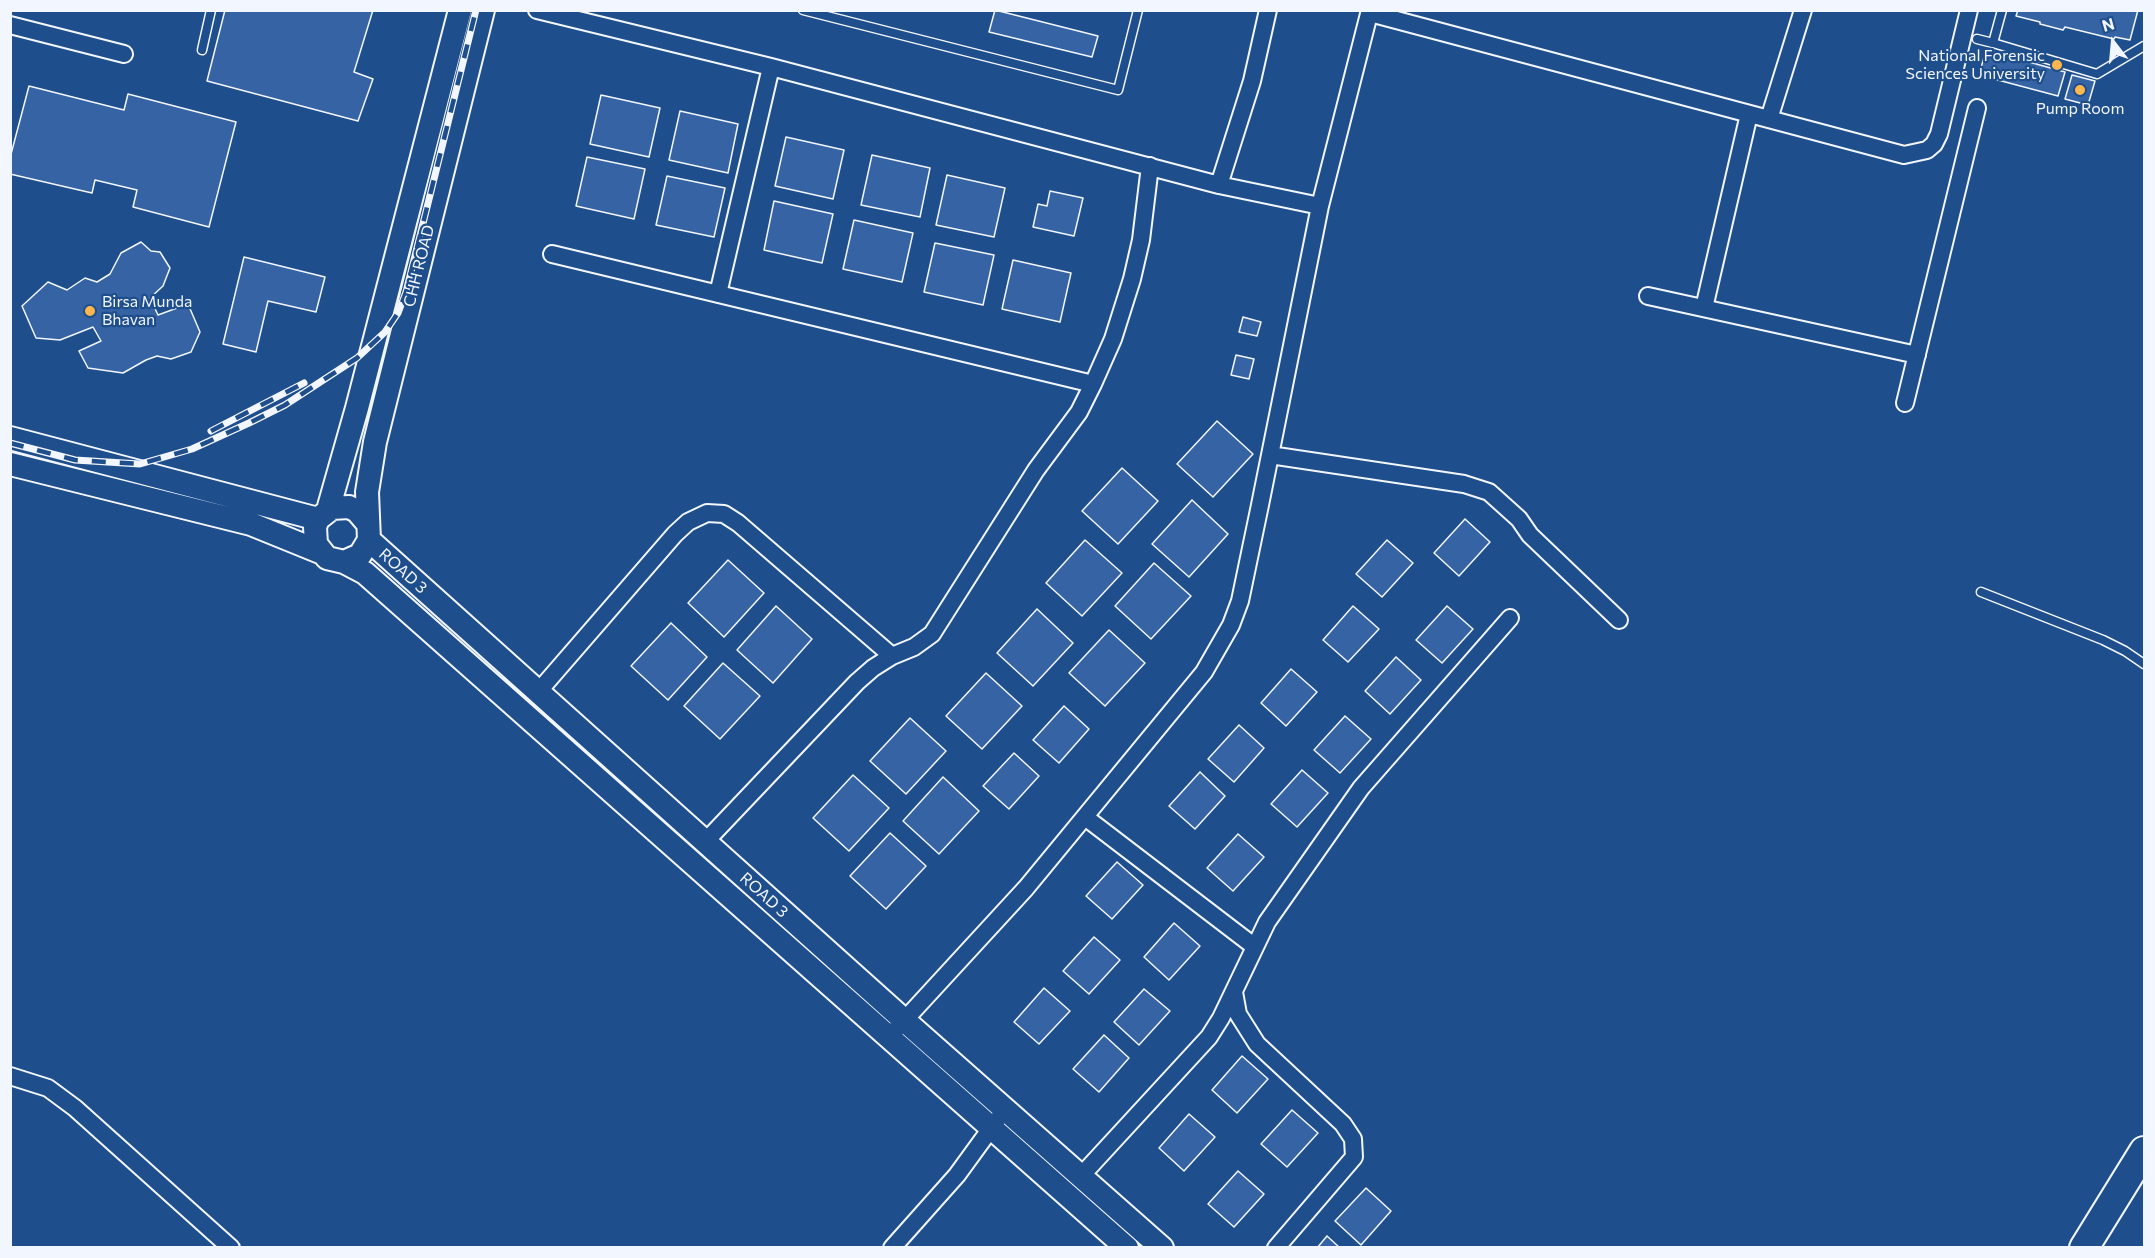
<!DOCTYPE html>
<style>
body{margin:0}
#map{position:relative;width:2155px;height:1258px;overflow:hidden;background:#1f4e8c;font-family:Commissioner,sans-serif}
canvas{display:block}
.frame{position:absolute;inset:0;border:12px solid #f2f6ff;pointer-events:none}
.north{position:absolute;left:2083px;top:12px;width:60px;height:60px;-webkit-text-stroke:4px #1f4e8c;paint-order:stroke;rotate:344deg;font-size:16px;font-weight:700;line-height:24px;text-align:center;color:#f2f6ff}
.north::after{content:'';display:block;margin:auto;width:21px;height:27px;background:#f2f6ff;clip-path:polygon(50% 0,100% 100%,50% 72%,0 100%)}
</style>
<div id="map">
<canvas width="2155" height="1258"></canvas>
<div class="frame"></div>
<div class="north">N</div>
</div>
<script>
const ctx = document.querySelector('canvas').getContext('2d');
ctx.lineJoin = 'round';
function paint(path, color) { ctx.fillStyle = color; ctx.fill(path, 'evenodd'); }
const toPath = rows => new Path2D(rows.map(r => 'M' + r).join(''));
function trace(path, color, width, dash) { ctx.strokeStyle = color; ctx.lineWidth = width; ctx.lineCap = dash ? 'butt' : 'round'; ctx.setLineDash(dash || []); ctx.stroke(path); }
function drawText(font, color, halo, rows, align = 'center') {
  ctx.font = font + ' Commissioner,sans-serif'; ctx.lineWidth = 4.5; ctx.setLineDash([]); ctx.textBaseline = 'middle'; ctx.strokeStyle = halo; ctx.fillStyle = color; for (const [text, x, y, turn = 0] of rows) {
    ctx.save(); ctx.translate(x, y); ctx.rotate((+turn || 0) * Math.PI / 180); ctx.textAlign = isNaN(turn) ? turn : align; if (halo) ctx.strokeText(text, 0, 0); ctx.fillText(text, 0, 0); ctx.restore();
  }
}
const building = toPath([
 [225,10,373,10,354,72,373,79,358,121,207,81,225,10],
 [995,10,1098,36,1092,57,989,32,995,10],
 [2018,10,2138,10,2130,40,2115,37,2114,39,2065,27,2063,30,2040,24,2040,22,2016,16,2018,10],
 [1986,50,2065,72,2058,96,1979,75,1986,50],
 [2072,75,2095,81,2088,105,2065,99,2072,75],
 [29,86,124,110,128,94,236,122,209,227,133,207,137,190,95,180,92,193,10,174,10,158,29,86],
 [601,95,660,108,649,157,590,144,601,95],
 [680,111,738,124,728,173,669,160,680,111],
 [786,137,844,150,833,199,775,186,786,137],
 [872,155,930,168,920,217,861,205,872,155],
 [587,157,645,169,634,219,576,206,587,157],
 [947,175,1005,188,994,237,936,225,947,175],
 [667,176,725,188,714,237,656,225,667,176],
 [1050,191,1083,198,1074,236,1033,227,1038,204,1047,206,1050,191],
 [774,201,833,214,822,263,764,250,774,201],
 [854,220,913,233,902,282,843,269,854,220],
 [141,242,151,251,160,252,170,268,163,286,150,298,158,315,188,304,200,332,191,352,171,359,157,356,146,360,123,373,88,368,79,351,101,341,93,327,60,340,36,338,22,306,48,282,67,290,85,278,97,282,110,274,121,253,141,242],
 [935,243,994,255,983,305,924,292,935,243],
 [244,257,325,277,316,312,268,301,256,352,223,344,244,257],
 [1013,260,1071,273,1060,322,1002,309,1013,260],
 [1243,317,1261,322,1257,336,1239,332,1243,317],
 [1236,355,1254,359,1249,379,1231,375,1236,355],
 [1217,421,1253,454,1213,497,1177,464,1217,421],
 [1122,468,1158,501,1118,544,1082,511,1122,468],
 [1192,500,1228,534,1189,577,1152,544,1192,500],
 [1465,519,1490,542,1459,576,1434,553,1465,519],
 [1085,540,1122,573,1082,616,1046,583,1085,540],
 [1387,540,1413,563,1382,597,1356,574,1387,540],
 [728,560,764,593,724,637,688,603,728,560],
 [1154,563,1191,596,1151,639,1115,606,1154,563],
 [776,606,812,639,773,683,737,650,776,606],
 [1353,606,1379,629,1348,662,1323,640,1353,606],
 [1447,606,1473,629,1442,663,1416,640,1447,606],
 [1037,609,1073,643,1033,686,997,653,1037,609],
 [671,623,707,657,668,700,631,666,671,623],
 [1109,630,1145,663,1105,706,1069,673,1109,630],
 [1396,657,1421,680,1390,714,1365,691,1396,657],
 [723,663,760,696,720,739,684,706,723,663],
 [1291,669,1317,692,1286,726,1261,703,1291,669],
 [986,673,1022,706,982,749,946,716,986,673],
 [1064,706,1089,729,1059,763,1033,740,1064,706],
 [1345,716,1371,739,1340,773,1314,750,1345,716],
 [910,718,946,751,906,794,870,761,910,718],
 [1239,725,1264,748,1234,782,1208,759,1239,725],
 [1014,753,1039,776,1009,809,983,786,1014,753],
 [1302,770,1328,793,1297,827,1271,804,1302,770],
 [1200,772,1225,796,1195,829,1169,806,1200,772],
 [853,775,889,808,849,851,813,818,853,775],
 [943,777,979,811,939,854,903,821,943,777],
 [890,833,926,866,886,909,850,876,890,833],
 [1238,834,1264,857,1233,891,1207,868,1238,834],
 [1117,862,1143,885,1112,919,1086,896,1117,862],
 [1174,923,1200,946,1169,980,1144,957,1174,923],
 [1094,937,1120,960,1089,994,1063,971,1094,937],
 [1044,988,1070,1011,1039,1044,1014,1022,1044,988],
 [1144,989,1170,1011,1139,1045,1114,1022,1144,989],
 [1104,1035,1129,1058,1099,1092,1073,1069,1104,1035],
 [1242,1056,1268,1079,1237,1113,1212,1090,1242,1056],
 [1292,1110,1318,1133,1287,1167,1261,1144,1292,1110],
 [1189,1114,1215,1137,1184,1171,1159,1148,1189,1114],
 [1238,1171,1264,1194,1234,1227,1208,1204,1238,1171],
 [1366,1188,1391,1211,1361,1245,1335,1221,1366,1188],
 [1327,1236,1340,1248,1317,1248,1327,1236]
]);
const lane = toPath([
 [803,10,1118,90,1138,10],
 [2002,10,1993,43,2097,74,2144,46],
 [1977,39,1993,43],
 [202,50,211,10],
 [1981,592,2103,640,2125,651,2144,664]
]);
const street = toPath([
 [537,10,771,67,1219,185,1320,206,1370,10],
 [1370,13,1904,155,1927,150,1934,144,1939,134,1969,10],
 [10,25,124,54],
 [1769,119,1803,10],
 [1219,185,1252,81,1268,10],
 [552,254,1093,384],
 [718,294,771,67],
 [1648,296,1917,355],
 [1704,308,1749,114],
 [1905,403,1977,108],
 [1270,455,1464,484,1489,492,1519,519,1530,535,1619,620],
 [538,692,675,534,688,522,707,513,724,514,738,523,892,656],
 [1085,817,1255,947],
 [705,842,857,682,873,668,892,656,914,647,932,634,1036,470,1079,412,1093,384,1113,339,1132,279,1141,240,1150,166],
 [1234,992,1238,1014,1257,1044,1343,1124,1353,1139,1354,1157,1276,1248],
 [889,1037,1026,888,1204,672,1231,625,1240,601,1260,505,1320,206],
 [10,1076,48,1088,75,1108,231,1248],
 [1081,1176,1209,1037,1221,1018,1267,922,1361,788,1510,618],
 [892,1248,957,1175,997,1120]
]);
const secondary = toPath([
 [10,438,318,519],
 [10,464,251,524,320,552],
 [328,510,357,408,460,10],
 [368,524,357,511,349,507,332,508,318,519,315,527,316,544,327,558,344,562,360,555,369,540,367,492,375,442,483,10],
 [369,540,905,1021,1162,1248],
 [344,562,365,573,1127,1248]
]);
const highway = toPath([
 [2084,1248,2144,1151]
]);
const rail = toPath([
 [211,431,304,383],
 [10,443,75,460,140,464,192,449,249,423,285,405,357,358,385,332,398,313,406,292,476,10]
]);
const markers = [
 [2057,65,6,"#ffb74d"],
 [2080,90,6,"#ffb74d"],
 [90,311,6,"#ffb74d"]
];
const poiNames = [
 ["National Forensic",2045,56],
 ["Sciences University",2045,74],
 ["Pump Room",2080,109,"center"],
 ["Birsa Munda",102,302,"left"],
 ["Bhavan",102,320,"left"]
];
const streetNames = [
 ["CHH ROAD",419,266,-76],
 ["ROAD 3",403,571,42],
 ["ROAD 3",764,895,42]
];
paint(building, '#3563a3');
trace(building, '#f2f6ff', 1.5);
trace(lane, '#f2f6ff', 11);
trace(street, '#f2f6ff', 20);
trace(secondary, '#f2f6ff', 26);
trace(highway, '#f2f6ff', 32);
trace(lane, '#1f4e8c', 8);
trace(street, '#1f4e8c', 16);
trace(secondary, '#1f4e8c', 22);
trace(highway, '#1f4e8c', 28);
trace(rail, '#f2f6ff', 7);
trace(rail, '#1f4e8c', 4.5, [14]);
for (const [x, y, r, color] of markers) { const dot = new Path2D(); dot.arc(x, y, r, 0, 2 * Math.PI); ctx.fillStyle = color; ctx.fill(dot); trace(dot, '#1f4e8c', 2); }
drawText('16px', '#f2f6ff', '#1f4e8c', poiNames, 'right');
drawText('16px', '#f2f6ff', '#1f4e8c', streetNames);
</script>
